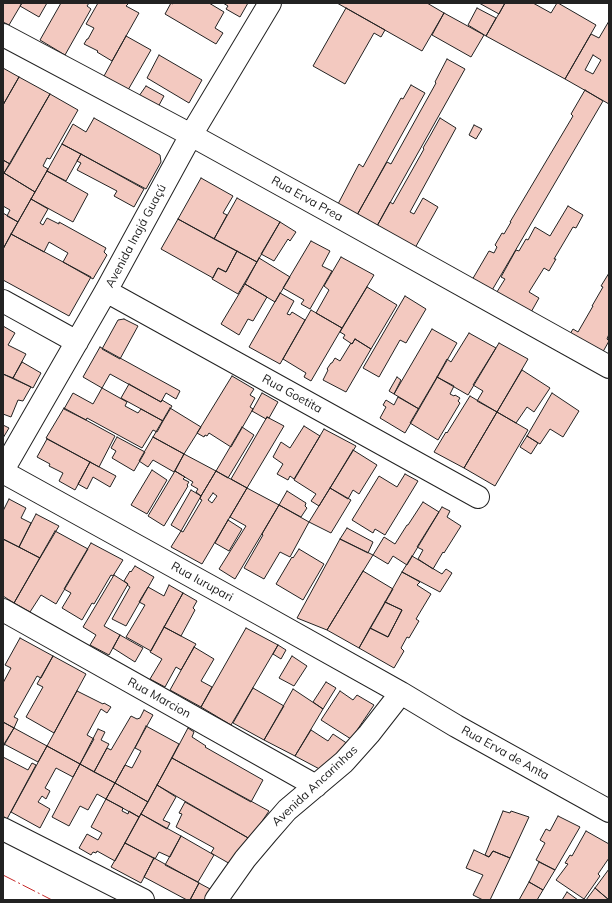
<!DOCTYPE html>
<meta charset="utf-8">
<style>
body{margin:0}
#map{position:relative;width:612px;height:903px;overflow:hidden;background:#fff;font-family:Mulish,sans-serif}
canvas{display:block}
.frame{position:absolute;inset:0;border:4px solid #222;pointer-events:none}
</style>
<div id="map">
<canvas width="612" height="903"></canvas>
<div class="frame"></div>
</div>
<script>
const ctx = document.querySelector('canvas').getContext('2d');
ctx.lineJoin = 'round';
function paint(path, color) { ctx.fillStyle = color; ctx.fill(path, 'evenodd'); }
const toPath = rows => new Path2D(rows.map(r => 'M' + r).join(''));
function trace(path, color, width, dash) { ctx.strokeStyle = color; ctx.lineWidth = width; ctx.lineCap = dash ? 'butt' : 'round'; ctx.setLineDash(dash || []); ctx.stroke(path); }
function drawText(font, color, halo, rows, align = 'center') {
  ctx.font = font + ' Mulish,sans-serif'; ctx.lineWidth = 3; ctx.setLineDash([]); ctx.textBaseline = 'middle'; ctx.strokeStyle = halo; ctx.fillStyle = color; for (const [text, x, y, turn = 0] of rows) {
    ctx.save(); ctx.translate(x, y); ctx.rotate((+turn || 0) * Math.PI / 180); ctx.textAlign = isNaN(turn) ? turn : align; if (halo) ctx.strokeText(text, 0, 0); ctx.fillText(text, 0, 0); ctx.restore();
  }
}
const building = toPath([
 [3,3,22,3,9,25,3,22,3,3],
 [22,3,47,3,39,17,20,6,22,3],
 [61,3,89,3,87,6,91,9,65,55,40,40,61,3],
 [98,3,127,3,128,4,126,6,139,13,112,61,97,52,98,51,84,44,87,39,88,39,94,28,86,24,98,3],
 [171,3,173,4,174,3,209,3,224,12,215,28,223,33,216,44,165,14,171,3],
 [223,3,248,3,240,17,226,9,228,6,223,3],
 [337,3,427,3,444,13,422,51,337,3],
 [479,3,505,3,499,14,479,3],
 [505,3,533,3,551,13,557,3,558,3,596,25,565,79,486,36,505,3],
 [346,8,385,30,381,37,374,33,345,84,313,66,346,8],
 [477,8,496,18,486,36,468,25,477,8],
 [444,13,484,35,471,57,432,35,444,13],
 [609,21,609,104,565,79,591,34,599,38,609,21],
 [593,55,601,60,593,74,585,70,593,55],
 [126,36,151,50,128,90,104,76,126,36],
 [159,55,202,80,189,103,147,78,159,55],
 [447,59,465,69,377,226,357,215,387,162,391,164,436,83,435,82,447,59],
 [3,68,19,77,3,105,3,68],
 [19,77,50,94,10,164,3,160,3,105,19,77],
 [411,85,425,93,357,215,338,204,359,164,363,167,401,98,403,99,411,85],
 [146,86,164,96,158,107,139,96,146,86],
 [585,90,603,101,491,292,472,280,489,251,494,253,497,247,495,245,502,233,504,234,511,222,510,222,573,116,571,114,585,90],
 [50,94,78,110,50,159,47,158,43,166,48,169,35,192,4,173,50,94],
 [94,118,160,155,161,162,146,189,62,144,73,124,86,132,94,118],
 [440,118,456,128,410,212,414,214,423,198,438,207,415,248,377,226,390,202,393,204,424,149,423,148,430,136,440,118],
 [474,125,482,129,476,139,469,135,474,125],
 [62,144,81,154,66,181,47,171,62,144],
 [81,154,144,189,134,207,114,196,117,191,77,170,81,163,77,161,81,154],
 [3,160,10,164,4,173,3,173,3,160],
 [47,171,88,194,73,222,31,199,47,171],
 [4,173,35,192,18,222,7,216,10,210,3,206,3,176,4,173],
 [201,178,233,196,223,213,227,215,214,239,178,219,201,178],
 [237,198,280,222,257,262,214,239,237,198],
 [31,199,48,209,40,223,43,225,47,218,59,224,59,222,106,248,104,252,107,255,93,279,63,262,68,253,49,242,44,252,11,234,31,199],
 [568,206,583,215,576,228,573,227,554,259,556,259,549,271,544,268,529,292,539,298,530,314,495,295,505,279,501,277,516,250,519,251,526,239,528,240,535,227,550,236,568,206],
 [3,213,18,222,3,249,3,213],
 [178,219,237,251,226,272,218,268,213,278,161,249,178,219],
 [280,222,296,232,290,241,288,239,274,261,261,254,280,222],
 [11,234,91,277,69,316,3,280,3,249,11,234],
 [311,241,330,251,322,266,332,271,310,309,301,304,304,300,283,288,311,241],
 [237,251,257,262,238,294,212,279,218,268,226,272,237,251],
 [341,257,374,275,342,328,316,313,329,290,324,286,341,257],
 [259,258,290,277,275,302,245,284,259,258],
 [609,273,609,334,607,339,609,341,600,357,567,339,573,329,578,332,593,306,592,306,603,287,601,286,609,273],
 [245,284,267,297,253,321,248,319,239,335,221,324,245,284],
 [367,287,397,305,371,349,355,339,352,344,343,338,345,335,340,332,367,287],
 [280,293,294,301,287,314,290,315,292,312,305,320,280,364,249,347,280,293],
 [405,296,426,309,406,343,400,340,379,377,363,368,405,296],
 [311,310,342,328,311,381,304,377,306,373,283,359,311,310],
 [124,319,138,326,120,359,102,349,118,320,124,319],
 [3,326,15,333,8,345,26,354,13,378,3,374,3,326],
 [432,329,457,343,419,409,394,394,432,329],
 [469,333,496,348,468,395,437,377,447,359,451,362,469,333],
 [355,339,371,349,346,392,323,380,328,370,327,369,331,363,332,363,335,358,340,361,351,343,352,344,355,339],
 [499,343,528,359,497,412,477,401,483,391,473,385,499,343],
 [100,347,180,391,176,399,166,393,161,402,110,374,102,388,83,377,100,347],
 [22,362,41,373,33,388,13,378,22,362],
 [522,370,550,388,534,412,527,407,516,423,497,412,522,370],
 [3,374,31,387,23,401,18,400,11,417,3,414,3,374],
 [232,376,254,389,250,395,255,398,250,407,253,409,231,447,209,433,207,436,205,435,204,437,197,433,232,376],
 [397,377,401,380,394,394,389,391,397,377],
 [437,377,454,386,450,394,454,396,455,395,460,398,458,401,460,403,438,440,410,423,437,377],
 [129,384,161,402,162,400,172,406,163,421,121,398,129,384],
 [102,388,127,402,125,406,138,413,141,409,163,421,157,432,153,430,142,448,87,418,86,420,64,409,73,393,93,404,102,388],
 [262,393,278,402,269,418,267,417,266,419,252,411,262,393],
 [552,393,579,411,563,437,550,429,540,444,527,436,552,393],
 [470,396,497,412,464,468,434,452,446,432,447,433,470,396],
 [398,397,419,409,405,433,380,418,386,407,383,405,386,400,394,405,398,397],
 [64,408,115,436,99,467,46,438,64,408],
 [170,408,201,427,184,454,153,437,170,408],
 [497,412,528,430,495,486,464,468,497,412],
 [267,417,284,426,247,488,231,479,267,417],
 [3,425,9,428,3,438,3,425],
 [304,426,320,436,294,479,290,476,288,480,277,474,283,464,273,457,281,442,290,448,304,426],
 [242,427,254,435,228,478,216,471,242,427],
 [324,429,356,446,319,506,311,501,316,494,294,480,324,429],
 [527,436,538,443,531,454,520,447,527,436],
 [117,437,145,452,134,471,112,458,116,451,111,448,117,437],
 [153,437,184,454,174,472,153,460,148,467,139,461,153,437],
 [47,439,90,462,75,490,59,481,63,473,49,466,50,464,37,457,47,439],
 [353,450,377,465,359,494,353,490,348,499,330,488,353,450],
 [184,454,216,471,201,496,196,492,198,489,191,485,193,482,175,471,184,454],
 [90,462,116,476,110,487,93,477,87,489,78,484,90,462],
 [152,470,167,480,147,514,131,505,152,470],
 [175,471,185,477,183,479,189,482,187,485,188,486,164,526,148,516,175,471],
 [216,471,247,488,202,564,171,547,181,531,183,532,202,500,200,499,201,496,216,471],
 [213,493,217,496,212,503,208,500,213,493],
 [405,474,418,481,385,535,375,529,373,533,352,520,379,476,397,487,405,474],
 [247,488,279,505,235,579,219,569,246,526,230,517,247,488],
 [330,488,351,500,331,533,309,522,330,488],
 [191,490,201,496,181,531,171,525,191,490],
 [287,491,306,503,305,506,307,508,301,517,279,505,287,491],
 [9,499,26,508,21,518,31,523,19,547,3,539,3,511,9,499],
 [423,502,439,512,407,565,393,556,388,564,373,555,384,537,395,544,407,525,408,525,423,502],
 [279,505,309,522,290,557,280,552,264,579,244,568,263,535,262,534,279,505],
 [442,507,450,511,447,517,461,526,444,553,443,552,433,569,418,559,423,550,417,547,442,507],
 [36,514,59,526,40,558,19,547,36,514],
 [228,520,242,529,229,551,215,543,228,520],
 [347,528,373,542,368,553,340,539,347,528],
 [55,531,88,549,56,604,41,595,30,612,14,603,55,531],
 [3,539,40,558,14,603,3,596,3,539],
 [340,539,373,555,327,630,297,618,340,539],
 [91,543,123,560,113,576,111,575,94,604,92,603,82,620,62,608,71,593,64,589,91,543],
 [299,549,324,564,303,600,276,584,292,557,293,558,299,549],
 [412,556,442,574,446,569,452,573,440,592,402,572,412,556],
 [135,566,154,577,126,626,112,619,130,587,127,585,128,584,124,581,130,571,131,572,135,566],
 [363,571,393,589,359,648,327,630,363,571],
 [402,572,420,582,417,585,431,594,416,619,419,621,409,638,407,637,401,648,404,651,394,668,359,648,370,628,388,637,402,610,385,602,402,572],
 [114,575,128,584,104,626,120,635,109,655,90,645,96,635,83,627,114,575],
 [169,585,183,593,151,651,126,637,145,605,139,602,148,587,164,596,169,585],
 [183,593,197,601,193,608,195,610,181,636,164,627,183,593],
 [385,602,402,610,388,637,370,628,385,602],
 [164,627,196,644,181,670,176,667,165,687,150,679,162,659,150,652,164,627],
 [246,628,278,645,231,725,201,707,246,628],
 [120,635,143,648,135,662,113,648,120,635],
 [20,638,53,656,41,678,37,676,14,717,18,719,14,728,3,722,3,683,11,668,5,665,20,638],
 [278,645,286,650,281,659,273,654,278,645],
 [194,647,214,659,201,681,212,687,201,707,170,690,194,647],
 [53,656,86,674,54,733,26,717,43,687,37,684,53,656],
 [292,656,307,666,294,686,279,678,292,656],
 [326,682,336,688,323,709,313,702,326,682],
 [253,688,284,706,264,740,233,723,253,688],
 [293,689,323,709,295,756,264,740,293,689],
 [77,691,103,704,104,703,111,707,107,713,101,709,87,735,94,739,80,764,47,746,77,691],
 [340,691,353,700,357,695,374,705,351,739,321,720,340,691],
 [144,710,153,715,115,783,94,772,107,748,111,750,131,716,137,719,140,718,144,710],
 [3,722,14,728,3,747,3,722],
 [146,726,179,744,148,802,115,783,125,765,132,768,141,751,135,748,146,726],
 [14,728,47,746,38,762,4,744,14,728],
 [188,728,194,732,192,737,206,746,205,747,263,780,251,802,172,758,188,728],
 [98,729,105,732,101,740,109,744,94,772,80,764,98,729],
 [311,730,328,741,333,734,348,744,327,773,295,756,311,730],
 [47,746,80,764,73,777,56,768,45,788,50,791,46,799,42,796,38,802,50,809,40,828,11,812,47,746],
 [3,757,28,770,32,763,36,765,7,819,3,816,3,757],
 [172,758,269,811,250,839,157,785,172,758],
 [80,764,115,783,106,799,97,794,88,810,80,806,69,826,52,817,80,764],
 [115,783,148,802,139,817,106,799,115,783],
 [157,785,176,797,163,820,170,823,167,829,141,814,157,785],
 [106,799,123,808,122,811,128,814,129,811,139,817,115,861,97,851,96,853,93,852,91,855,79,848,87,834,98,840,102,833,91,827,106,799],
 [185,802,250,839,232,865,211,853,214,848,176,827,182,814,179,813,185,802],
 [503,811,510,813,511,811,529,817,510,858,493,851,489,857,485,855,503,811],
 [141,814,181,836,170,857,159,852,155,859,125,843,141,814],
 [558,816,580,827,555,870,536,860,545,843,540,840,546,829,550,831,558,816],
 [586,831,609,844,609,858,598,874,600,876,584,899,556,880,568,864,565,863,570,855,572,856,586,831],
 [181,836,214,855,198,882,165,865,181,836],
 [125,843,154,858,141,883,111,867,125,843],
 [474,850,489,857,493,851,510,858,490,900,483,900,473,895,483,875,466,868,474,850],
 [154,858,199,883,190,900,187,900,144,877,154,858],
 [539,862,555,870,543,890,529,882,539,862],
 [609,869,609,900,595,888,609,869],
 [529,882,543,890,537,900,519,900,529,882],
 [199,883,212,890,207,900,190,900,199,883],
 [595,888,609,900,586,900,595,888],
 [567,892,578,900,562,900,567,892]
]);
const street = toPath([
 [3,35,191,135,336,215,609,367],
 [106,291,478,497],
 [3,301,77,342],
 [3,470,106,291,191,135,270,3],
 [3,472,260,614,401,693,456,726,609,811],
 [3,610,316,786],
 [3,829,143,900],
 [216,900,245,859,267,833,287,810,344,762,369,734,401,693]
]);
const power = toPath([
 [3,875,52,900]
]);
const streetNames = [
 ["Rua Erva Prea",307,199,29],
 ["Avenida Inajá Guaçú",136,236,-62],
 ["Rua Goetita",292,394,29],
 ["Rua Iurupari",202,582,29],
 ["Rua Marcion",159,698,29],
 ["Rua Erva de Anta",505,753,29],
 ["Avenida Ancarinhas",315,786,-43]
];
paint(building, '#f3c9c0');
trace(building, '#222', 1);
trace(street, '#222', 24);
trace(street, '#fff', 22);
trace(power, '#c62828', 1, [14, 3, 2, 3]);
drawText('12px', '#222', '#fff', streetNames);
</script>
